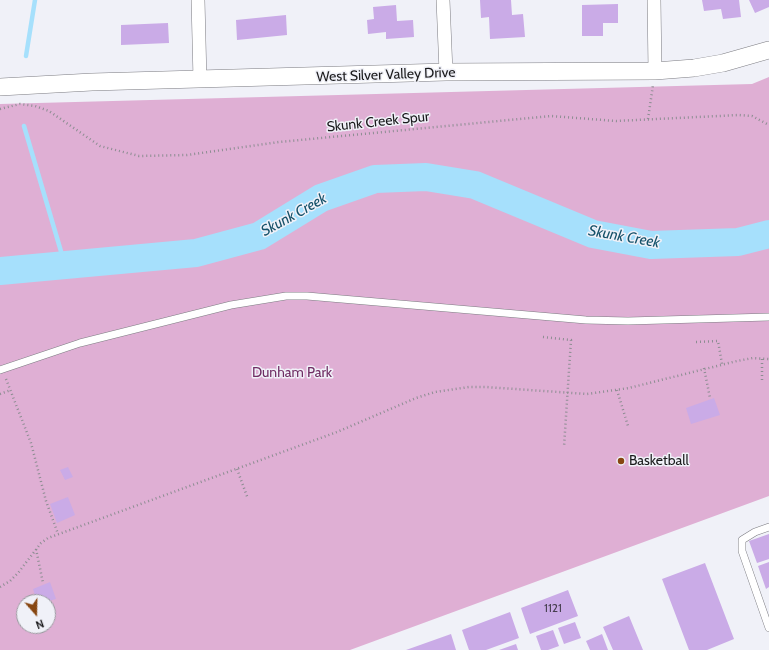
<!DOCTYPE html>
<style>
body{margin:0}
#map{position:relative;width:769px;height:650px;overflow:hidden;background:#f0f1f8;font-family:Cabin,sans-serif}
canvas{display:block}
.north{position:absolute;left:16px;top:594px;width:40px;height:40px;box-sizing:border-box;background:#f0f1f8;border:1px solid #9a9ba0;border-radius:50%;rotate:160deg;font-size:11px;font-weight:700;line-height:16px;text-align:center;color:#1a1a1c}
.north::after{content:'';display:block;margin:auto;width:14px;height:18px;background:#874611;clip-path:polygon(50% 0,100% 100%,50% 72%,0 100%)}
</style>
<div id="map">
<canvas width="769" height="650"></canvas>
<div class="north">N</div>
</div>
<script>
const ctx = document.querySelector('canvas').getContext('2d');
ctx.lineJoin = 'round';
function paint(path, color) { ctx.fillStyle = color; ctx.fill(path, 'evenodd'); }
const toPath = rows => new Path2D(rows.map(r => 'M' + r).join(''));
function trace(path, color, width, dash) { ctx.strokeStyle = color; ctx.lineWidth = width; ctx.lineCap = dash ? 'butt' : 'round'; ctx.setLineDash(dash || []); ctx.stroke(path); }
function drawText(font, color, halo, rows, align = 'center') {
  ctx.font = font + ' Cabin,sans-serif'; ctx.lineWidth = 3; ctx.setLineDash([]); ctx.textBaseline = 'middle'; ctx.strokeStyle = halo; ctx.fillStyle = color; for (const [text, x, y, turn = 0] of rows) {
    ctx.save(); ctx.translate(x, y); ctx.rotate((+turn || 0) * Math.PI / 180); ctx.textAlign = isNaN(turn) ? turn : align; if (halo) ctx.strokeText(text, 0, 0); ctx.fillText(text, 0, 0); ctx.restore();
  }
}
const green = toPath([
 [769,77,769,496,350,650,0,650,0,104,752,84],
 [24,602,48,602,48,626,24,626]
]);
const stream = toPath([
 [26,56,35,0],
 [24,126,65,265]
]);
const river = toPath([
 [0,271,196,253,259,236,321,198,375,179,426,177,475,185,593,234,651,245,738,242,769,234]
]);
const building = toPath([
 [480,0,511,0,512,15,523,14,525,37,490,39,489,17,481,18],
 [702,0,739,0,741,17,723,19,721,9,704,11],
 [749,0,769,0,769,7,755,13],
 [618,4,618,23,603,23,603,36,582,36,582,5],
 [396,5,397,21,413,20,414,37,386,39,386,32,368,34,367,20,374,19,373,7],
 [286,15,287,35,237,40,236,20],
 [168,23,169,43,121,45,121,25],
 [714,398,720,415,691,424,686,408],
 [68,467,73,477,65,480,60,470],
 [68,497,75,515,57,523,50,504],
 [769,534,769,559,757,563,749,541],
 [769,562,769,587,766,589,758,566],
 [705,563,734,639,707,650,689,650,662,579],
 [50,582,56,599,45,602,37,602,33,589],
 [568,590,578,616,530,634,521,608],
 [510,612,519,638,486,650,469,650,462,630],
 [629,616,643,650,613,650,603,627],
 [575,622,581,638,564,644,558,628],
 [553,630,559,646,548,650,541,650,536,636],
 [451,634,456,650,406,650],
 [602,634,608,650,590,650,586,641],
 [516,644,518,650,499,650]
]);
const path = toPath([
 [0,109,20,104,35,106,49,111,100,146,139,156,187,155,279,142,551,116,616,121,739,115,752,116,769,125],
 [648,119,653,85],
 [543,337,571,340,564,447],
 [696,342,718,341,722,364],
 [762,359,762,383],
 [704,368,710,398],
 [6,379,31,443,46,501,58,534],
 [617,390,628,426],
 [0,394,11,390],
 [237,469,248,499],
 [36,549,43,583],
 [0,587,10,581,18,573,41,543,48,538,337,432,416,398,435,392,469,387,486,387,587,394,629,388,737,361,753,358,769,359]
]);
const service = toPath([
 [0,370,80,343,231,305,286,296,307,296,586,320,628,321,769,317],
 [769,527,755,532,742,540,742,551,769,628]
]);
const minor = toPath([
 [198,0,200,80],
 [443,0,446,72],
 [654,0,655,71]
]);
const tertiary = toPath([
 [0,87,92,82,446,72,655,71,694,68,723,63,769,50]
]);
const markers = [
 [621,461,4,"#874611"]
];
const numberNames = [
 ["1121",553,608]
];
const streetNames = [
 ["West Silver Valley Drive",386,75,-2],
 ["Skunk Creek Spur",378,122,-6]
];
const parkNames = [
 ["Dunham Park",292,373]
];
const poiNames = [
 ["Basketball",629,461]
];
const waterNames = [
 ["Skunk Creek",294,215,-29],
 ["Skunk Creek",624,237,10]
];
paint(green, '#dfafd4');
trace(stream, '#a6e0fc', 4.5);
trace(river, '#a6e0fc', 28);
paint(building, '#caabe7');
trace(service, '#7c7c82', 8);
trace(minor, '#7c7c82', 14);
trace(tertiary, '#7c7c82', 18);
trace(path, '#8d8d92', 2.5, [1, 3]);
trace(service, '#fff', 7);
trace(minor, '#fff', 13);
trace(tertiary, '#fff', 17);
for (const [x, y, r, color] of markers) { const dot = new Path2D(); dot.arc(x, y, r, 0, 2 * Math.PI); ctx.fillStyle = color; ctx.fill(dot); trace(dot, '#f0f1f8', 1.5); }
drawText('12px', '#463e4f', null, numberNames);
drawText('14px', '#1a1a1c', '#f0f1f8', streetNames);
drawText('14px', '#702d64', '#f0f1f8', parkNames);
drawText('14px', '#1a1a1c', '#f0f1f8', poiNames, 'left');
drawText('italic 15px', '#16526a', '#f0f1f8', waterNames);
</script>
